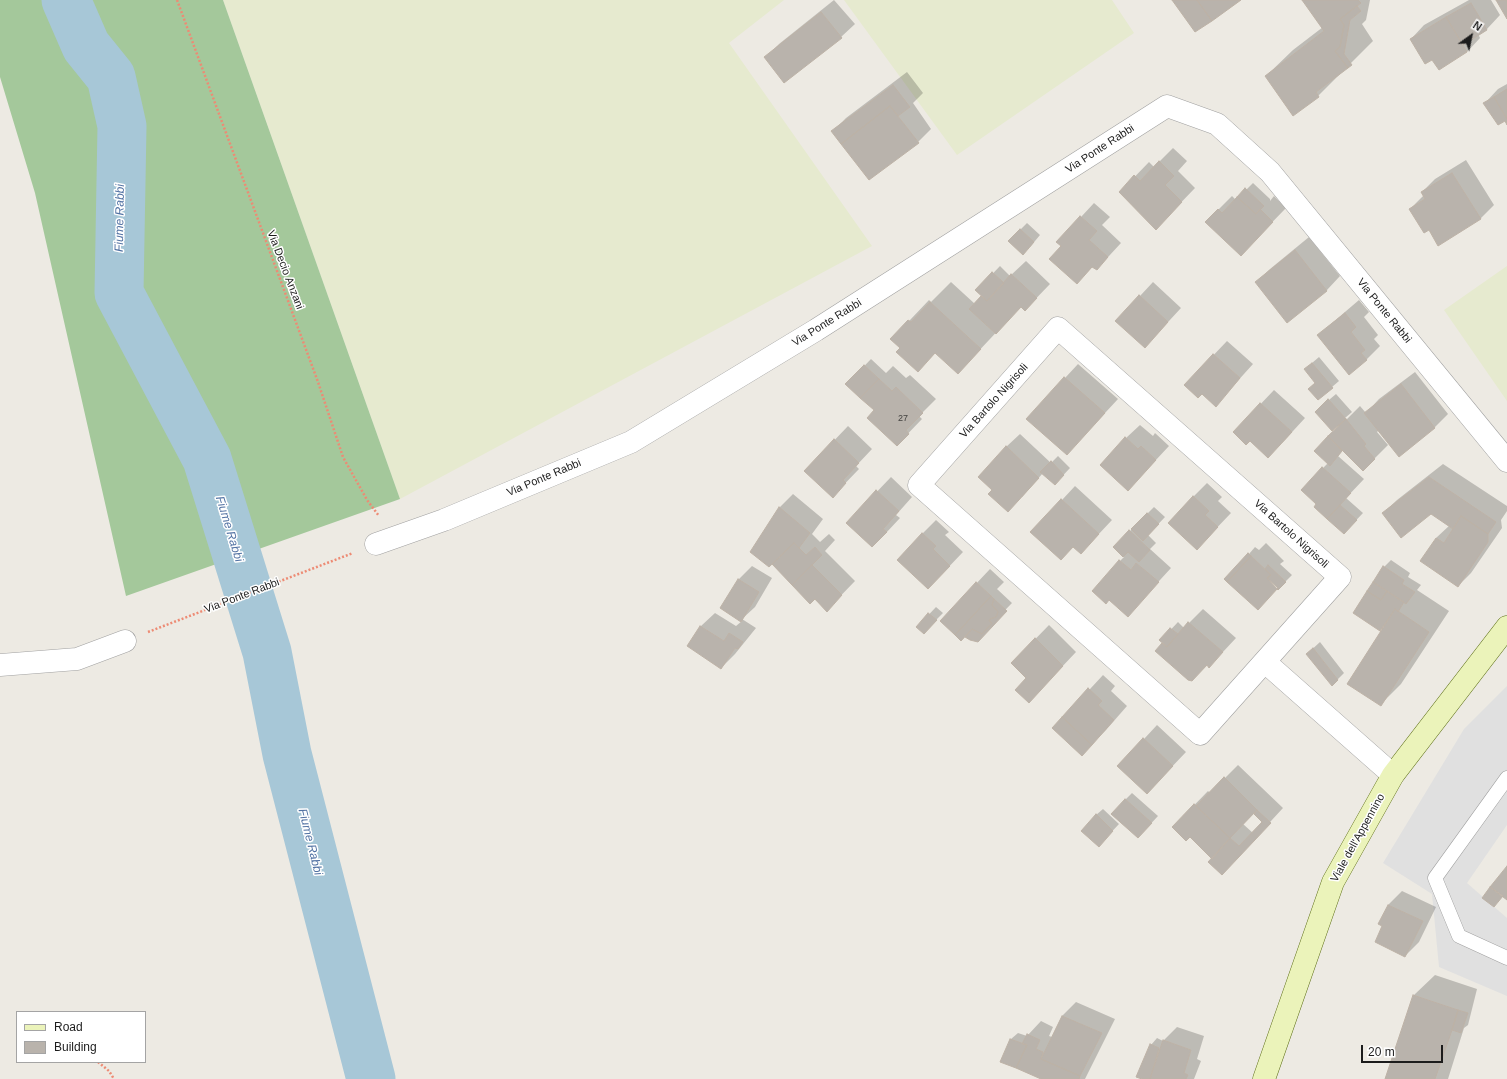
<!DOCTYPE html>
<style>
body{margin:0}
#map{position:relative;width:1507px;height:1079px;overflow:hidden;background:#edeae3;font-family:Arial,sans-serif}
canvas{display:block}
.legend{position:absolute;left:16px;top:1011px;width:130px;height:52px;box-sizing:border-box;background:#fff;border:1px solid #a4a4a4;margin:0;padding:5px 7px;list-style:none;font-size:12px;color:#1c1c1c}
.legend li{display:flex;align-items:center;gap:8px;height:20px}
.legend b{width:20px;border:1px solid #a4a4a4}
.north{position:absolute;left:1451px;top:16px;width:40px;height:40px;-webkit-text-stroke:3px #fff;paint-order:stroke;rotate:33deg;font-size:11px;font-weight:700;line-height:16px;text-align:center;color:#1c1c1c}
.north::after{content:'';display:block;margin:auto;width:14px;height:18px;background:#1c1c1c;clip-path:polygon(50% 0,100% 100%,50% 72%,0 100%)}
.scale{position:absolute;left:1361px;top:1045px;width:82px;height:18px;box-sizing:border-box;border:2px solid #1c1c1c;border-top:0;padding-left:5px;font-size:12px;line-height:14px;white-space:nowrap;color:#1c1c1c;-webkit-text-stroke:3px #fff;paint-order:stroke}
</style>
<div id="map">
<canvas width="1507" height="1079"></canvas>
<ul class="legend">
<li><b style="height:5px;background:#ebf3ba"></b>Road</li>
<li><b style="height:11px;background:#b9b3ac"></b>Building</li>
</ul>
<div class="north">N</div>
<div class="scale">20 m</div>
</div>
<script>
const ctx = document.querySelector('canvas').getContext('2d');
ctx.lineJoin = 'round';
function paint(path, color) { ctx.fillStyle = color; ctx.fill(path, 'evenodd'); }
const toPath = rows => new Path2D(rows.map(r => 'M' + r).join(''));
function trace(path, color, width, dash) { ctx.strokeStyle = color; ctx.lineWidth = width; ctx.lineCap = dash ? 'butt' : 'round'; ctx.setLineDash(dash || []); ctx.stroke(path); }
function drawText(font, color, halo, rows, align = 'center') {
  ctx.font = font + ' Arial,sans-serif'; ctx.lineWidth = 3; ctx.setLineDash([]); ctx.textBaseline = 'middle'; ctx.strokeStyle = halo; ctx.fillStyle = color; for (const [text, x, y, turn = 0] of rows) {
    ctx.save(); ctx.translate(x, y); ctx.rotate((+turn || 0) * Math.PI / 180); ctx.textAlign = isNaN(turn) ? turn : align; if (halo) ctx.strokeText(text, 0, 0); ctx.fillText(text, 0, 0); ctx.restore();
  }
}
const farmland = toPath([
 [223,0,784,0,729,43,872,246,400,499],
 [844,0,1112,0,1134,33,957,155],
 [1507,266,1507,401,1444,310]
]);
const forest = toPath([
 [0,0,223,0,400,499,126,596,35,193,0,77]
]);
const parking = toPath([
 [1507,686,1507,825,1467,883,1507,918,1507,996,1439,967,1432,894,1383,863,1464,729]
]);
const shadow = toPath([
 [834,0,855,24,841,37,765,58,779,44],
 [1303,0,1370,0,1366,20,1362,24,1373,41,1318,96,1266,76,1293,50,1323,27],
 [1469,0,1491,0,1500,15,1487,29,1478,34,1480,38,1467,52,1432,59,1411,39,1424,25],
 [907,72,923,93,913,103,931,129,918,142,833,131,846,118],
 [1507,84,1507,123,1485,103,1498,89],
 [1173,148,1187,161,1178,171,1195,188,1169,215,1120,192,1149,162,1154,167],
 [1466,160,1494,205,1480,219,1430,229,1410,209,1424,195,1422,192,1435,179],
 [1253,183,1270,199,1270,201,1274,196,1286,208,1254,241,1206,222,1232,196,1236,200],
 [1094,203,1110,217,1102,225,1121,243,1097,269,1093,266,1077,283,1063,246,1081,217],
 [1027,223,1040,235,1030,247,1020,230],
 [1309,237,1340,276,1327,290,1287,321,1256,282,1270,269],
 [1026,261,1050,284,1025,310,1021,306,958,373,936,352,918,370,901,348,892,339,929,300,931,302,951,282,975,304,983,296,977,290,1000,266,1010,276],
 [1153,282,1181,308,1145,347,1140,296],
 [1359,300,1369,312,1364,317,1378,335,1374,339,1380,346,1366,360,1318,335],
 [1227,341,1253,364,1216,405,1202,392,1185,385],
 [1319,357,1339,381,1332,387,1309,389,1316,382,1305,369],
 [871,359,886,373,893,366,906,378,910,375,936,399,919,416,922,419,897,445,875,410,847,384],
 [1078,364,1118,399,1080,440,1065,378],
 [1415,372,1448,414,1434,428,1379,430,1377,432,1388,445,1363,470,1343,450,1338,456,1364,479,1346,498,1363,513,1344,533,1315,507,1318,504,1323,468,1328,463,1315,451,1339,426,1323,405,1336,394,1352,412,1345,418,1345,421,1360,406,1366,413,1379,399],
 [1274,390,1305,418,1282,443,1250,440,1234,432],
 [1140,425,1153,436,1155,433,1169,446,1141,476,1126,438],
 [848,426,872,449,856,466,859,469,833,496,805,471],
 [1020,434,1051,463,1058,456,1070,468,1055,484,1043,473,1022,497,993,490,1006,447],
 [1443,464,1507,506,1507,511,1501,520,1502,528,1471,573,1458,586,1436,538,1450,525,1431,513,1383,513,1397,500],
 [891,477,912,497,896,515,900,518,886,533,847,523],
 [1207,483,1222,497,1218,501,1231,513,1210,535,1193,497],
 [1075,486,1112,520,1081,553,1062,500],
 [793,494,823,519,812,534,820,542,829,534,835,540,825,551,855,581,827,610,772,563,751,552,780,507],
 [1154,507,1165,517,1148,535,1156,543,1150,549,1171,568,1128,615,1120,561,1124,557,1114,547],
 [936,520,949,532,945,535,963,552,942,574,922,534],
 [1266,543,1284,561,1280,564,1292,575,1279,588,1249,554,1255,547,1259,550],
 [1391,560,1410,573,1408,577,1421,585,1417,590,1449,611,1401,684,1381,704,1384,626,1380,630,1354,613,1384,567],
 [752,566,772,578,755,607,742,619,756,628,735,654,721,668,688,646,701,626,715,613,736,626,742,621,721,608,739,579],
 [990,569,1004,582,997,589,1012,603,975,641,941,621],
 [936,607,943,613,930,626,917,627],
 [1203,609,1236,638,1222,653,1207,664,1157,651,1164,643,1161,640,1178,622,1184,628],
 [1049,625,1076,652,1042,688,1027,678,1012,663],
 [1320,642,1344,673,1332,685,1307,654],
 [1103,675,1115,686,1111,691,1127,706,1106,730,1099,737,1054,728],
 [1157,725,1186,752,1147,793,1144,739],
 [1238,765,1283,808,1235,860,1213,859,1190,836,1173,827,1208,791,1210,793],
 [1254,813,1263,822,1253,833,1243,824],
 [1132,793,1158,816,1145,830,1125,800],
 [1103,809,1119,824,1105,839,1096,815],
 [1402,891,1436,907,1419,942,1405,956,1383,925,1380,924,1388,905],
 [1435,975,1477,989,1468,1025,1464,1028,1448,1079,1387,1079,1414,995],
 [1076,1002,1115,1019,1085,1079,1043,1079,1001,1061,1011,1039,1018,1033,1027,1036,1041,1021,1053,1027,1049,1036,1052,1037,1062,1016],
 [1177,1027,1204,1036,1197,1059,1201,1061,1194,1079,1144,1079,1151,1045,1157,1038,1163,1041]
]);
const river = toPath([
 [66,0,86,46,111,77,122,126,119,293,207,459,267,652,287,754,371,1079]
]);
const building = toPath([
 [1172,0,1197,0,1212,21,1195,32,1172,0],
 [1197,0,1241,0,1212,21,1197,0],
 [1302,0,1358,0,1361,3,1340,19,1344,25,1340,47,1335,51,1348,68,1316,92,1319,97,1293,116,1265,76,1324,31,1302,0],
 [1496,0,1507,0,1507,19,1496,0],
 [1471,3,1487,30,1463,45,1446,17,1471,3],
 [1357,6,1361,11,1350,20,1344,54,1352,65,1348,68,1335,51,1340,47,1344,25,1340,19,1357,6],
 [821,12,842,38,784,83,764,57,821,12],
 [1446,17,1467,52,1439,70,1432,60,1425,64,1410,39,1446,17],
 [893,85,910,107,898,116,890,106,841,144,831,131,893,85],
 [1507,89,1507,119,1494,97,1507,89],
 [1494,97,1507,119,1507,125,1505,121,1498,125,1483,103,1494,97],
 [890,106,919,143,869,180,841,144,890,106],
 [1159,161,1174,176,1165,185,1182,202,1156,230,1119,192,1134,175,1140,181,1159,161],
 [1452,173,1481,219,1438,246,1429,230,1424,233,1409,209,1425,199,1421,192,1452,173],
 [1245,188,1264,206,1256,214,1237,197,1245,188],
 [1237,197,1256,214,1260,209,1273,222,1241,256,1205,222,1218,209,1222,213,1237,197],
 [1080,216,1097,231,1089,240,1108,257,1097,270,1092,267,1077,284,1049,259,1061,246,1056,242,1080,216],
 [1020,229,1034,242,1023,255,1008,241,1020,229],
 [1295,250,1327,291,1287,323,1255,282,1295,250],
 [992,272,1004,283,987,301,975,290,992,272],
 [1011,274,1037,298,1025,311,1021,307,996,334,969,309,981,296,987,301,1011,274],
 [1139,295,1168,322,1145,348,1115,321,1139,295],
 [930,302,981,349,958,374,935,353,918,372,896,352,900,348,890,339,908,320,911,322,930,302],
 [1345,313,1356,327,1351,332,1365,350,1361,353,1367,360,1349,375,1317,335,1345,313],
 [1213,354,1240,378,1216,407,1202,394,1198,398,1184,385,1213,354],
 [1312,363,1333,388,1318,400,1308,389,1315,383,1304,369,1312,363],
 [864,365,879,379,860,398,845,384,864,365],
 [1064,377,1105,413,1067,455,1026,419,1064,377],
 [879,379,892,391,896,387,923,413,906,430,909,434,897,446,867,418,874,410,860,398,879,379],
 [1401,384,1435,428,1399,457,1364,413,1401,384],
 [1328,399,1346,419,1332,431,1315,412,1328,399],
 [1260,403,1292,432,1268,458,1250,441,1246,445,1233,432,1260,403],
 [1346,419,1366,444,1364,446,1375,459,1363,471,1328,436,1346,419],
 [1328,436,1342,451,1330,466,1314,451,1328,436],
 [1125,437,1138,449,1141,446,1156,460,1128,491,1100,465,1125,437],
 [834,439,859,463,843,480,846,483,833,498,804,471,834,439],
 [1006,446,1039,478,1008,512,988,494,992,490,978,477,1006,446],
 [1051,461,1064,475,1055,485,1040,472,1051,461],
 [1322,467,1351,493,1327,519,1314,507,1316,504,1301,490,1322,467],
 [1429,477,1496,522,1488,534,1461,516,1453,529,1431,514,1401,538,1382,513,1429,477],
 [876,490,899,511,883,529,887,532,872,547,846,523,876,490],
 [1193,496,1209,511,1205,515,1218,527,1197,550,1168,523,1193,496],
 [1061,499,1099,534,1081,554,1073,547,1061,560,1030,532,1061,499],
 [1340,505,1357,520,1344,534,1327,519,1340,505],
 [779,507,810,533,799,548,794,543,769,567,750,552,779,507],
 [1147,513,1159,524,1143,541,1131,529,1147,513],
 [1461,516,1488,534,1488,542,1458,587,1420,561,1436,538,1444,543,1461,516],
 [1129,530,1150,550,1139,562,1128,552,1123,557,1113,547,1129,530],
 [922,533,936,546,933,549,950,566,928,589,897,560,922,533],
 [794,543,806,555,815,547,822,555,792,585,772,564,794,543],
 [1248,553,1251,556,1227,582,1224,579,1248,553],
 [1251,556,1271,575,1267,578,1278,588,1258,610,1227,582,1251,556],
 [1119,560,1131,570,1136,563,1159,582,1128,617,1109,600,1106,604,1092,591,1119,560],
 [812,565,842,595,827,612,815,599,810,604,792,585,812,565],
 [1268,565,1286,582,1278,590,1267,578,1271,575,1265,569,1268,565],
 [1383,566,1404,580,1402,584,1415,592,1406,604,1373,582,1383,566],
 [738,579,759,592,741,622,720,608,738,579],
 [976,582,991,596,955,635,940,621,976,582],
 [1373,582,1387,591,1381,600,1367,591,1373,582],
 [1367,591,1381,600,1387,591,1404,602,1398,612,1395,609,1380,631,1353,613,1367,591],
 [991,596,994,599,992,605,998,612,996,617,990,619,989,621,992,623,982,634,972,629,961,641,955,635,991,596],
 [994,599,1007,611,978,642,970,640,965,637,972,629,982,634,992,623,989,621,990,619,996,617,998,612,992,605,994,599],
 [1395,609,1429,632,1381,706,1347,684,1395,609],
 [928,613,937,620,924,634,916,627,928,613],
 [1188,622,1223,652,1209,668,1207,665,1192,681,1188,680,1155,651,1162,643,1167,647,1188,622],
 [700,626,724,641,729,633,743,642,738,649,735,648,721,669,687,646,700,626],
 [1170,628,1178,634,1167,647,1159,640,1170,628],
 [1035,638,1063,666,1029,703,1015,690,1026,678,1011,663,1035,638],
 [1313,648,1338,680,1332,686,1306,654,1313,648],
 [1088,688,1102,701,1098,705,1114,720,1092,745,1062,717,1088,688],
 [1062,717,1092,745,1082,756,1052,728,1062,717],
 [1143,738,1173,766,1147,794,1117,766,1143,738],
 [1224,777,1257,810,1230,838,1196,806,1224,777],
 [1125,799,1152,823,1138,838,1111,814,1125,799],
 [1194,804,1230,838,1212,859,1190,837,1186,841,1172,827,1194,804],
 [1257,810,1271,823,1222,875,1208,862,1230,838,1239,846,1262,822,1254,814,1257,810],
 [1096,814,1113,831,1099,847,1081,831,1096,814],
 [1507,866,1507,900,1490,887,1507,866],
 [1490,887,1503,896,1494,907,1482,898,1490,887],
 [1388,905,1423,921,1405,957,1375,942,1382,926,1378,924,1388,905],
 [1413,995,1458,1010,1452,1030,1435,1079,1385,1079,1413,995],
 [1458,1010,1468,1013,1461,1033,1452,1030,1458,1010],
 [1062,1016,1102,1033,1080,1076,1041,1059,1062,1016],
 [1027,1034,1040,1040,1036,1049,1043,1052,1041,1059,1080,1076,1079,1079,1041,1079,1016,1068,1027,1045,1022,1044,1027,1034],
 [1010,1039,1027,1045,1016,1068,1000,1062,1010,1039],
 [1163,1040,1191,1050,1184,1073,1188,1075,1186,1079,1150,1079,1163,1040],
 [1150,1044,1159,1048,1150,1079,1142,1079,1136,1077,1150,1044]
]);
const path = toPath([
 [177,0,318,382,343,457,367,500,379,516],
 [148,632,353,553],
 [98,1062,109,1071,114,1079]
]);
const lane = toPath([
 [1507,778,1435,878,1459,936,1507,958]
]);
const street = toPath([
 [1058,328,1340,577,1200,734,919,485,1058,328],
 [376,544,444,520,631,442,816,330,1167,106,1217,124,1270,172,1507,461],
 [1265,662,1393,775],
 [0,665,77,659,125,641]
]);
const secondary = toPath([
 [1264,1079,1333,882,1393,775,1507,627]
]);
const numberNames = [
 ["27",903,419]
];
const streetNames = [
 ["Via Ponte Rabbi",1100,149,-33],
 ["Via Decio Anzani",285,270,69],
 ["Via Ponte Rabbi",1384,311,51],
 ["Via Ponte Rabbi",827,323,-32],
 ["Via Bartolo Nigrisoli",994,401,-48],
 ["Via Ponte Rabbi",544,478,-23],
 ["Via Bartolo Nigrisoli",1291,534,42],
 ["Via Ponte Rabbi",242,596,-21],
 ["Viale dell'Appennino",1358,838,-61]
];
const waterNames = [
 ["Fiume Rabbi",120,218,-89],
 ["Fiume Rabbi",229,529,73],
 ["Fiume Rabbi",310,842,76]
];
paint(farmland, '#e6eacf');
paint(forest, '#a4c89b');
paint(parking, '#e0e0e0');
paint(shadow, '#0003');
trace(river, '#a7c7d7', 49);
paint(building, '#b9b3ac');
trace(building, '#bdb2a6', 1);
trace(lane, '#a0a0a0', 15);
trace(street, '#a0a0a0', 23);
trace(secondary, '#56680e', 23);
trace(path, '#ed8b74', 2.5, [2, 2]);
trace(lane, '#fff', 14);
trace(street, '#fff', 22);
trace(secondary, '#ebf3ba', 22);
drawText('9px', '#434240', null, numberNames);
drawText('11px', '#1c1c1c', '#fff', streetNames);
drawText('italic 12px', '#5272a3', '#fff', waterNames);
</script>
